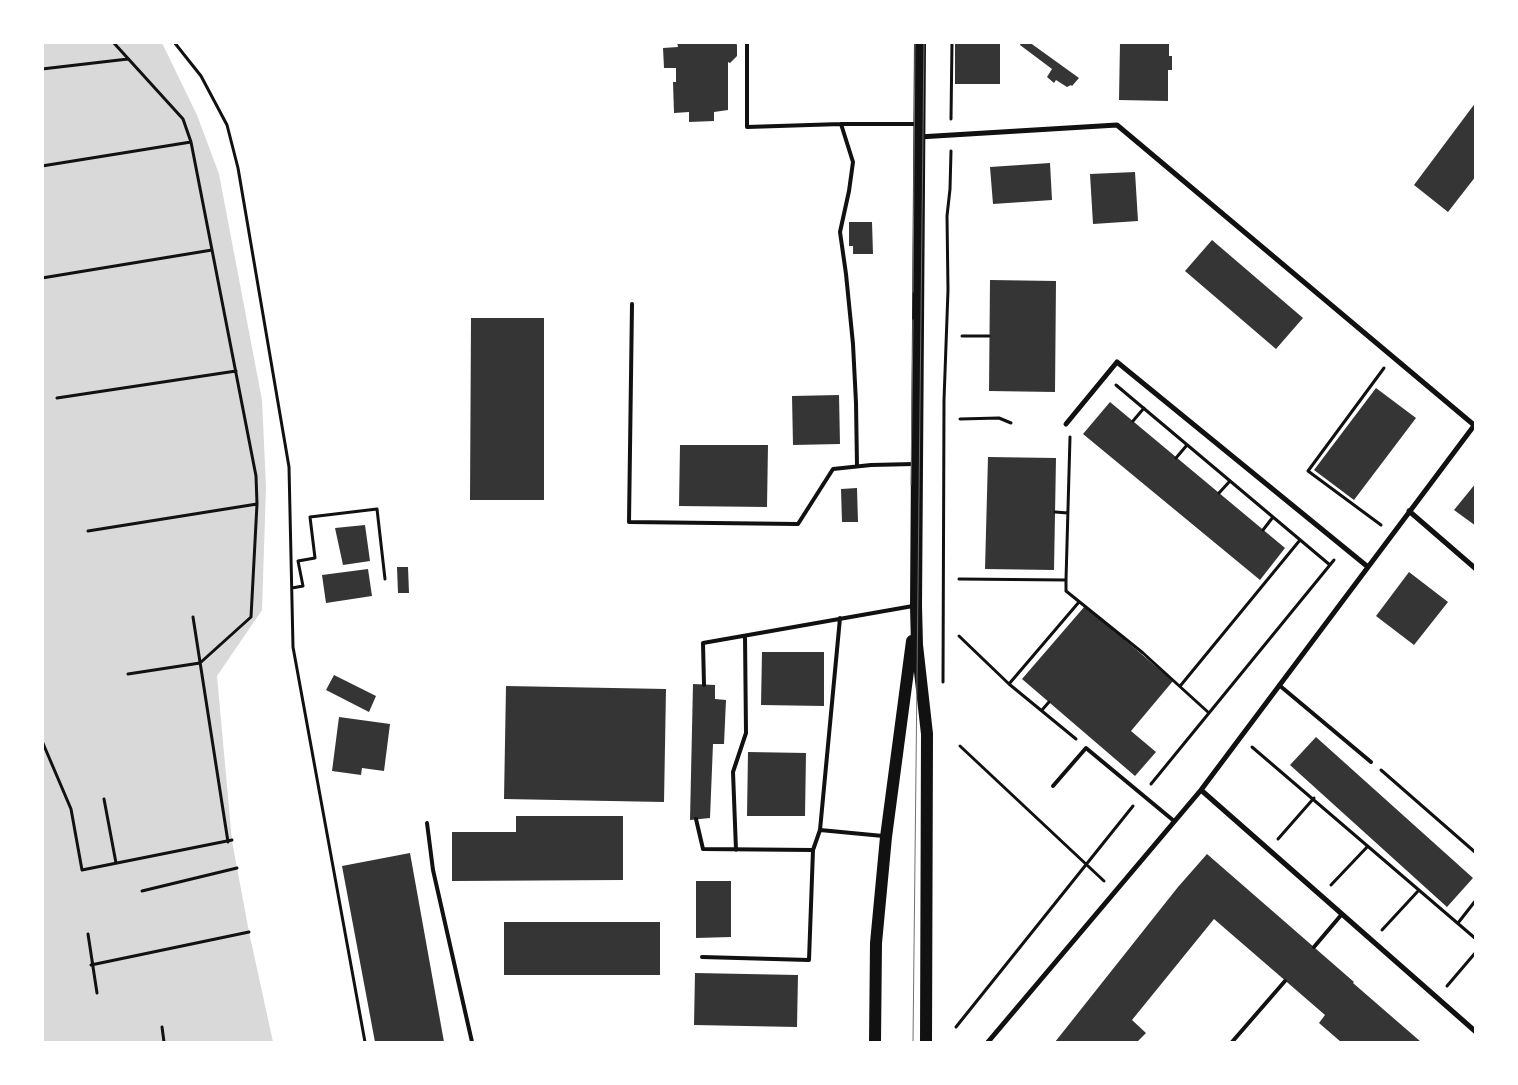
<!DOCTYPE html>
<style>
body{margin:0}
#map{position:relative;width:1518px;height:1085px;overflow:hidden;background:#fff;font-family:Merriweather,serif}
canvas{display:block}
.frame{position:absolute;inset:0;border:44px solid #fff;pointer-events:none}
</style>
<div id="map">
<canvas width="1518" height="1085"></canvas>
<div class="frame"></div>
</div>
<script>
const ctx = document.querySelector('canvas').getContext('2d');
ctx.lineJoin = 'round';
function paint(path, color) { ctx.fillStyle = color; ctx.fill(path, 'evenodd'); }
const toPath = rows => new Path2D(rows.map(r => 'M' + r).join(''));
function trace(path, color, width, dash) { ctx.strokeStyle = color; ctx.lineWidth = width; ctx.lineCap = dash ? 'butt' : 'round'; ctx.setLineDash(dash || []); ctx.stroke(path); }
const water = toPath([
 [42,43,162,43,197,115,219,174,262,400,266,487,262,610,217,676,232,841,249,932,273,1042,43,1042]
]);
const building = toPath([
 [677,42,735,42,737,45,737,56,730,63,728,62,728,110,714,112,714,121,689,122,689,112,674,113,673,82,676,82,676,68,664,68,663,48,678,47],
 [955,42,1000,42,1000,84,955,84],
 [1021,42,1029,42,1079,78,1072,86,1071,85,1067,87,1056,80,1054,83,1047,77,1052,69,1020,45],
 [1120,42,1169,42,1169,56,1172,56,1172,70,1168,70,1168,101,1119,100],
 [1476,102,1476,176,1448,212,1414,185],
 [1050,163,1052,200,993,204,990,167],
 [1135,172,1138,221,1093,224,1090,174],
 [849,222,872,222,873,254,853,254,853,246,849,246],
 [1212,240,1303,318,1276,349,1185,271],
 [990,280,1056,281,1055,392,989,391],
 [471,318,544,318,544,500,470,500],
 [1376,388,1416,418,1354,500,1314,470],
 [839,395,840,444,793,445,792,396],
 [1110,402,1285,548,1260,580,1083,434],
 [680,445,768,445,767,507,679,506],
 [988,457,1056,458,1054,570,985,569],
 [1476,483,1476,526,1454,510],
 [857,488,858,522,842,522,841,489],
 [365,525,370,561,343,565,335,528],
 [397,567,408,567,409,593,398,593],
 [368,569,372,596,326,603,322,575],
 [1409,572,1448,602,1414,645,1376,616],
 [1085,606,1173,681,1131,731,1156,752,1135,776,1022,679],
 [762,652,824,652,824,706,761,705],
 [334,675,376,696,369,712,326,690],
 [693,684,715,685,715,699,726,700,724,744,713,744,710,818,690,820],
 [506,686,666,689,664,802,504,799],
 [339,717,390,724,384,771,362,768,361,775,332,771],
 [1316,737,1473,878,1447,907,1290,765],
 [748,752,806,753,805,816,747,816],
 [516,816,623,816,623,880,452,881,452,832,516,832],
 [410,853,444,1042,375,1042,342,866],
 [1207,854,1354,982,1353,983,1421,1042,1341,1042,1319,1023,1325,1015,1214,919,1132,1020,1146,1033,1137,1042,1055,1042,1178,887],
 [696,881,731,881,731,937,696,938],
 [504,922,660,922,660,975,504,975],
 [695,973,798,975,797,1027,694,1025]
]);
const path = toPath([
 [113,42,183,119,191,142,256,476,257,504,251,617,200,663,128,674],
 [174,42,201,76,227,125,238,168,289,467,293,647,365,1042],
 [42,69,128,59],
 [951,119,952,42],
 [42,166,191,142],
 [42,278,212,250],
 [962,336,989,336],
 [1116,385,1330,565],
 [57,398,236,371],
 [960,419,999,418,1011,423],
 [1133,421,1144,408],
 [1176,458,1187,445],
 [1219,493,1230,481],
 [1055,512,1068,513],
 [1381,525,1308,471,1384,368],
 [1263,530,1273,517],
 [88,531,257,504],
 [959,579,1066,580,1066,591,1143,653,1209,713,1334,560],
 [1066,580,1070,437],
 [292,588,303,586,298,561,315,558,310,517,377,509,385,579],
 [193,617,228,842],
 [959,636,1009,684,1079,602],
 [943,682,944,400,948,290,947,216,950,189,951,151],
 [1009,684,1076,739],
 [1181,685,1300,540],
 [1042,710,1049,702],
 [42,741,71,809,82,870,232,840],
 [960,746,1104,881],
 [1252,747,1476,939],
 [1381,770,1476,853],
 [1151,784,1209,713],
 [104,799,116,863],
 [1278,839,1314,798],
 [1331,885,1368,846],
 [142,891,237,868],
 [1458,923,1476,900],
 [1382,930,1419,890],
 [88,934,97,993],
 [91,965,249,932],
 [1447,986,1476,952],
 [162,1027,164,1042],
 [956,1027,1133,806]
]);
const service = toPath([
 [747,42,747,127,841,124],
 [632,304,629,522,798,524,833,469,871,465,914,464],
 [857,466,856,403,853,344,846,274,840,232,849,191,853,162,841,124,918,124],
 [704,685,703,643,913,606],
 [1279,685,1371,762],
 [1053,786,1086,748,1174,821],
 [696,819,703,849,813,850],
 [427,823,433,870,472,1042],
 [820,830,883,836],
 [736,850,733,772,746,733,745,636],
 [1314,947,1342,914],
 [702,957,809,960,813,850,820,830,840,618],
 [1232,1042,1285,981]
]);
const minor = toPath([
 [919,137,1117,125,1474,425],
 [1066,424,1117,362,1368,567],
 [1409,511,1476,569],
 [1201,790,1476,1032],
 [988,1042,1201,790,1476,423]
]);
const primary = toPath([
 [920,42,916,606,917,645,927,734,926,1042],
 [875,1042,876,943,886,837,912,641]
]);
const tram = toPath([
 [913,292,915,42],
 [911,485,913,320],
 [913,1042,924,42]
]);
paint(water, '#d9d9d9');
paint(building, '#353535');
trace(path, '#111', 3);
trace(service, '#111', 4);
trace(minor, '#111', 5);
trace(primary, '#111', 12);
trace(tram, '#707070', 1);
</script>
